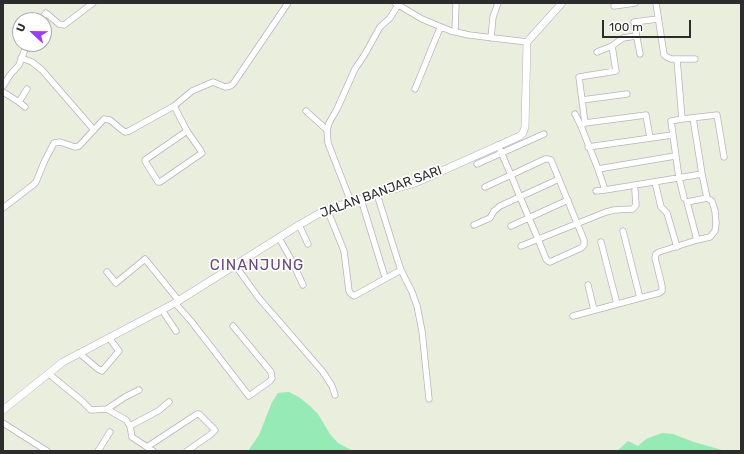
<!DOCTYPE html>
<style>
body{margin:0}
#map{position:relative;width:744px;height:454px;overflow:hidden;background:#eaefdd;font-family:Rubik,sans-serif}
canvas{display:block}
.frame{position:absolute;inset:0;border:4px solid #2c2c2c;pointer-events:none}
.north{position:absolute;left:12px;top:12px;width:40px;height:40px;box-sizing:border-box;background:#fff;border:1px solid #ababab;border-radius:50%;rotate:292deg;font-size:11px;font-weight:700;line-height:16px;text-align:center;color:#2c2c2c}
.north::after{content:'';display:block;margin:auto;width:14px;height:18px;background:#a13aff;clip-path:polygon(50% 0,100% 100%,50% 72%,0 100%)}
.scale{position:absolute;left:602px;top:20px;width:89px;height:18px;box-sizing:border-box;border:2px solid #2c2c2c;border-top:0;padding-left:5px;font-size:12px;line-height:14px;white-space:nowrap;color:#2c2c2c;-webkit-text-stroke:3px #fff;paint-order:stroke}
</style>
<div id="map">
<canvas width="744" height="454"></canvas>
<div class="frame"></div>
<div class="north">U</div>
<div class="scale">100 m</div>
</div>
<script>
const ctx = document.querySelector('canvas').getContext('2d');
ctx.lineJoin = 'round';
function paint(path, color) { ctx.fillStyle = color; ctx.fill(path, 'evenodd'); }
const toPath = rows => new Path2D(rows.map(r => 'M' + r).join(''));
function trace(path, color, width, dash) { ctx.strokeStyle = color; ctx.lineWidth = width; ctx.lineCap = dash ? 'butt' : 'round'; ctx.setLineDash(dash || []); ctx.stroke(path); }
function drawText(font, color, halo, rows, align = 'center') {
  ctx.font = font + ' Rubik,sans-serif'; ctx.lineWidth = 3.5; ctx.setLineDash([]); ctx.textBaseline = 'middle'; ctx.strokeStyle = halo; ctx.fillStyle = color; for (const [text, x, y, turn = 0] of rows) {
    ctx.save(); ctx.translate(x, y); ctx.rotate((+turn || 0) * Math.PI / 180); ctx.textAlign = isNaN(turn) ? turn : align; if (halo) ctx.strokeText(text, 0, 0); ctx.fillText(text, 0, 0); ctx.restore();
  }
}
const green = toPath([
 [289,392,299,397,310,406,318,414,330,434,338,443,353,451,248,451,259,435,272,402,278,393],
 [662,433,673,434,694,442,722,450,738,451,617,451,628,441,638,446,646,439]
]);
const minor = toPath([
 [395,3,422,19,451,31,469,35,527,42],
 [656,3,664,55,667,57,671,59,677,59,682,119,671,121,679,178,684,198],
 [614,6,635,3],
 [40,20,46,13,59,24,64,25,93,3],
 [455,32,456,3],
 [636,36,623,38,612,46,616,71,579,77,585,123,581,126,598,169,605,190,702,174,693,118],
 [491,38,493,17,498,3],
 [597,52,612,46],
 [640,54,634,22,658,19],
 [21,58,32,62,42,70,94,130],
 [677,59,695,59],
 [3,86,10,75,19,65,27,44],
 [415,89,440,28],
 [3,92,19,102,27,89],
 [582,100,627,94],
 [19,102,25,107],
 [174,106,192,91,213,82,225,87,230,86,233,84,288,3],
 [306,111,327,130],
 [575,114,581,126],
 [682,119,717,115,724,157],
 [585,123,646,115,650,138],
 [588,147,672,135],
 [477,164,544,134],
 [598,169,675,156],
 [702,174,707,198],
 [655,182,661,207,667,213,677,247],
 [485,187,511,175,545,159,548,159,551,160,584,240,584,245,581,248,550,262,548,261,546,259,538,239,520,197,511,175,501,152,498,145],
 [596,191,605,190],
 [377,194,396,255,401,270,412,292,417,306,422,331,429,399],
 [361,199,384,274],
 [351,202,328,143,327,130,329,123,337,109,355,69,365,54,380,27,390,18,398,5],
 [3,208,33,185,36,182,45,160,54,143,60,142,75,147,79,146,104,119,110,120,122,130,125,132,129,131,174,106,187,131,201,151,202,153,160,182,158,182,145,161,145,160,187,131],
 [327,209,344,251,349,291,351,294,354,296,401,270],
 [299,225,308,244],
 [474,225,490,218,494,211,500,206,559,179],
 [511,226,568,200],
 [623,231,640,298,659,293,662,291,662,286,655,258,656,254,659,252,697,240,710,237,715,231,716,223,715,211,712,201,707,198,687,202,697,240],
 [279,238,292,261,303,285],
 [601,242,617,304],
 [521,246,606,212,614,210,633,209,636,205,635,190],
 [235,265,258,297,323,372,332,386,335,395],
 [107,272,116,283,145,259,179,301],
 [588,285,594,310],
 [175,303,191,321,249,396,270,381,272,378,271,372,233,326],
 [162,310,176,331],
 [573,316,640,298],
 [79,353,98,369,102,371,119,351,109,338],
 [49,374,82,401,91,410,107,409,126,420,130,426,132,437,153,451],
 [107,409,125,397,139,390],
 [3,423,47,451],
 [130,426,158,411,169,402],
 [147,447,197,414,199,414,215,430,210,435,187,451],
 [98,451,110,432]
]);
const tertiary = toPath([
 [3,410,63,362,175,303,299,225,327,209,415,183,520,136,523,133,525,127,527,42,562,3]
]);
const streetNames = [
 ["JALAN BANJAR SARI",381,192,-20]
];
const quarterNames = [
 ["CINANJUNG",257,266]
];
paint(green, '#95eab5');
trace(minor, '#bab1c1', 7);
trace(tertiary, '#bab1c1', 8);
trace(minor, '#fff', 5.5);
trace(tertiary, '#fff', 7);
drawText('13px', '#2c2c2c', '#fff', streetNames);
ctx.letterSpacing = '1px';
drawText('15px', '#664882', '#fff', quarterNames);
ctx.letterSpacing = '0px';
</script>
